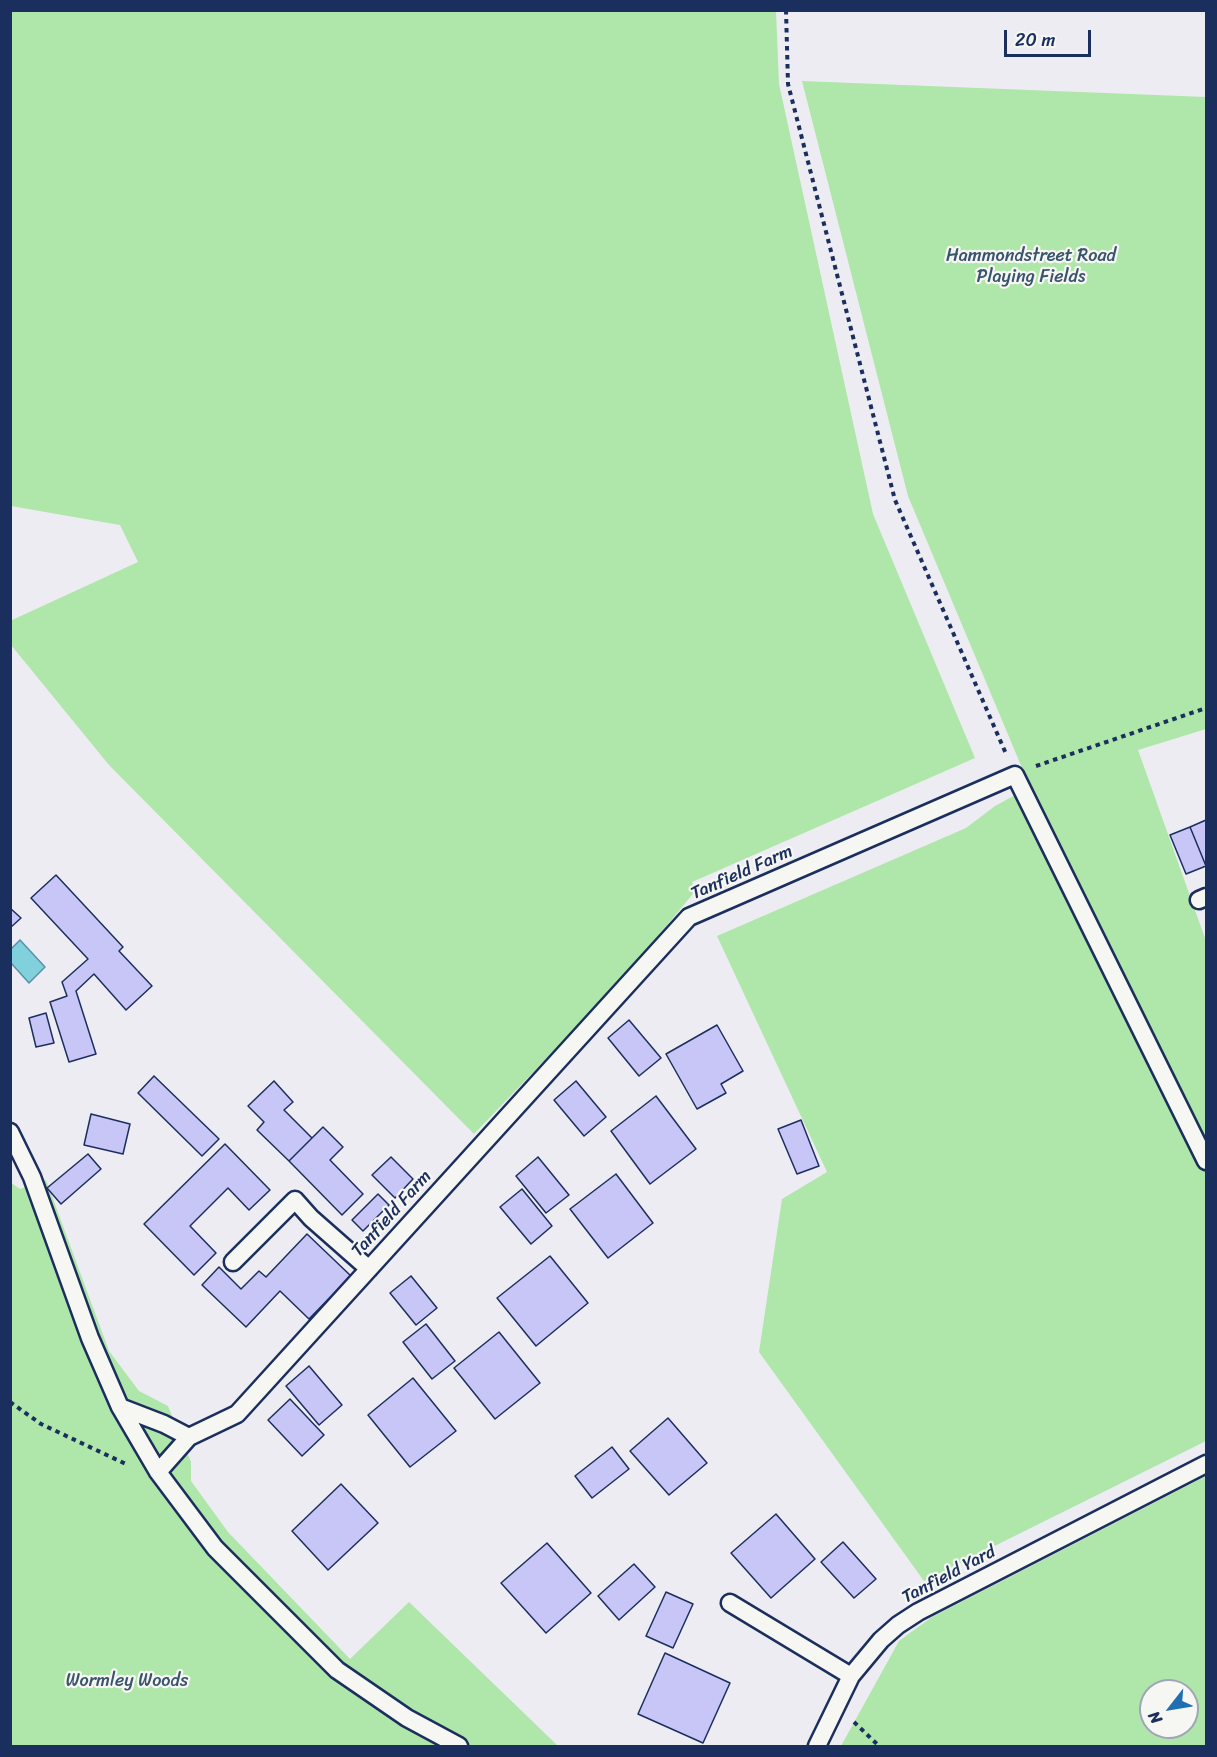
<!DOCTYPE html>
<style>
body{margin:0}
#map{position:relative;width:1217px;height:1757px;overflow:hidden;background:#edecf3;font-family:Sriracha,sans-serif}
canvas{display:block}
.frame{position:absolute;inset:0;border:12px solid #1b2f5e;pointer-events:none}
.north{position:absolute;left:1139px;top:1679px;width:60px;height:60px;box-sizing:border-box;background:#f6f6f2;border:2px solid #9ea6b7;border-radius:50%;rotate:239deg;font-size:16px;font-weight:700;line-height:24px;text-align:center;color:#1b2f5e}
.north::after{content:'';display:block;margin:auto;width:21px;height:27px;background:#1f6fb2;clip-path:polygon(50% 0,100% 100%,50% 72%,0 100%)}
.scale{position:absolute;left:1004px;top:30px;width:87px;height:27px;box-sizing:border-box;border:3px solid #1b2f5e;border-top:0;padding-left:8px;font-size:18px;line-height:21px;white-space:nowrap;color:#1b2f5e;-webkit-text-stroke:4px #f6f6f2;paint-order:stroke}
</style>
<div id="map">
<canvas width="1217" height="1757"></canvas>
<div class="frame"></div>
<div class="north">N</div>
<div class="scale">20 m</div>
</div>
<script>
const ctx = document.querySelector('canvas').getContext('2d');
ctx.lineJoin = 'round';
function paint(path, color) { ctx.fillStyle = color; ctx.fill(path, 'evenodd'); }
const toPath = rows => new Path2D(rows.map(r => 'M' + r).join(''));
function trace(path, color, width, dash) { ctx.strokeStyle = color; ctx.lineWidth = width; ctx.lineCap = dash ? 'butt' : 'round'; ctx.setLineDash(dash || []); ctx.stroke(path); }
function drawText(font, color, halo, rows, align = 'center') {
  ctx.font = font + ' Sriracha,sans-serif'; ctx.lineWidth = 4.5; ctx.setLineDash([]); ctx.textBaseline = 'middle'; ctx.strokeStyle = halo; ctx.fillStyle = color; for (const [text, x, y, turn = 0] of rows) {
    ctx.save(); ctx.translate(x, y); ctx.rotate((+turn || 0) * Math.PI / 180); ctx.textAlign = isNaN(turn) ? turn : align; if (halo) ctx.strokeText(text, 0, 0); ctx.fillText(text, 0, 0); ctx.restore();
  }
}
const green = toPath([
 [11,11,776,11,779,84,873,514,975,758,692,882,696,890,626,975,474,1134,109,765,11,645,10,621,138,562,120,525,11,506],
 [802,81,1206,97,1206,729,1138,750,1206,941,1206,1441,924,1581,759,1352,782,1199,827,1172,717,936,966,828,995,806,1030,787,908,496],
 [46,1180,109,1351,139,1391,168,1406,191,1462,191,1481,228,1532,350,1659,409,1602,558,1746,11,1746,10,1182,20,1189],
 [1206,1476,1206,1746,841,1746,899,1641,932,1617],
 [1151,1691,1187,1691,1187,1727,1151,1727]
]);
const water = toPath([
 [20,940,45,967,29,983,11,963,11,949,20,940]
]);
const building = toPath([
 [1206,820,1206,866,1190,827,1206,820],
 [1190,827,1206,866,1186,874,1170,835,1190,827],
 [56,875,123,947,119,951,152,986,126,1010,94,974,76,991,96,1054,69,1062,50,1002,67,996,62,982,88,959,31,898,56,875],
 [10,908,21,918,10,928,10,908],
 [46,1013,54,1043,36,1047,29,1018,46,1013],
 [629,1020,661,1058,639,1076,608,1038,629,1020],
 [717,1025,743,1071,721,1084,726,1093,697,1109,666,1054,717,1025],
 [154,1076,219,1139,202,1156,138,1093,154,1076],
 [274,1081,293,1102,284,1110,312,1138,289,1161,257,1130,264,1122,248,1106,274,1081],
 [576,1081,606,1117,584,1136,554,1100,576,1081],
 [656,1096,696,1149,650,1184,611,1131,656,1096],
 [91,1114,130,1124,123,1154,84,1145,91,1114],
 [801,1120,819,1166,797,1174,778,1129,801,1120],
 [323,1127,343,1147,330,1160,363,1194,342,1215,289,1161,323,1127],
 [225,1144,270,1190,249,1210,228,1188,190,1226,216,1253,194,1275,144,1224,225,1144],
 [88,1154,101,1169,61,1204,47,1188,88,1154],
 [391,1157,413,1179,395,1198,372,1175,391,1157],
 [538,1157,569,1195,546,1213,516,1176,538,1157],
 [616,1174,653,1223,608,1258,570,1209,616,1174],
 [522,1189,552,1226,531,1244,500,1207,522,1189],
 [378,1194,389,1205,363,1231,352,1220,378,1194],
 [307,1234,351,1276,309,1319,280,1291,246,1327,202,1285,219,1267,241,1289,259,1271,266,1277,307,1234],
 [550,1256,588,1303,536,1346,497,1298,550,1256],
 [411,1276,437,1308,416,1325,390,1293,411,1276],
 [426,1324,455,1361,432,1379,403,1342,426,1324],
 [499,1332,540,1383,495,1419,454,1368,499,1332],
 [309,1366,342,1405,319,1425,286,1386,309,1366],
 [413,1378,456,1431,410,1467,368,1415,413,1378],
 [290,1399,324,1435,302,1456,268,1420,290,1399],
 [668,1418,707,1463,669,1495,630,1451,668,1418],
 [612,1447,629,1469,592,1498,575,1476,612,1447],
 [341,1484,378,1523,328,1570,292,1531,341,1484],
 [776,1514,815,1559,771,1598,731,1553,776,1514],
 [843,1542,876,1579,854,1598,821,1562,843,1542],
 [547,1543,591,1593,546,1633,501,1583,547,1543],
 [634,1564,655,1587,619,1620,598,1596,634,1564],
 [666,1592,693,1604,673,1648,646,1636,666,1592],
 [665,1653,730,1683,703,1743,638,1714,665,1653]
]);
const path = toPath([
 [786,10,788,84,895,500,1007,756],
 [1036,766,1206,708],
 [10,1402,41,1424,128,1465],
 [854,1722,879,1746]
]);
const lane = toPath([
 [1199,900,1206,897],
 [10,1132,32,1177,90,1338,120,1407,158,1472,215,1548,337,1670,407,1718,459,1746],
 [233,1262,295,1200,311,1218,369,1269],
 [120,1407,164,1424,189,1437],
 [158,1472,189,1437,237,1414,689,917,1015,775,1206,1161],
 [730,1603,851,1676],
 [817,1746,851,1676,881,1640,898,1625,918,1612,1206,1464]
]);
const parkNames = [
 ["Hammondstreet Road",1031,256],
 ["Playing Fields",1031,277],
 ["Wormley Woods",127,1681]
];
const streetNames = [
 ["Tanfield Farm",742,873,-24],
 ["Tanfield Farm",392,1214,-48],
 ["Tanfield Yard",949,1575,-28]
];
paint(green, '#afe6a9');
paint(water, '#81d1dd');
trace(water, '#5890aa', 1.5);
paint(building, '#c8c5f7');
trace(building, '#1b2f5e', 1.5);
trace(lane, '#1b2f5e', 21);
trace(path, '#1b2f5e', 4, [4.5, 4.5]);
trace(lane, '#f6f6f2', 16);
drawText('18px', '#39546d', '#f6f6f2', parkNames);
drawText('18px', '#1b2f5e', '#f6f6f2', streetNames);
</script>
